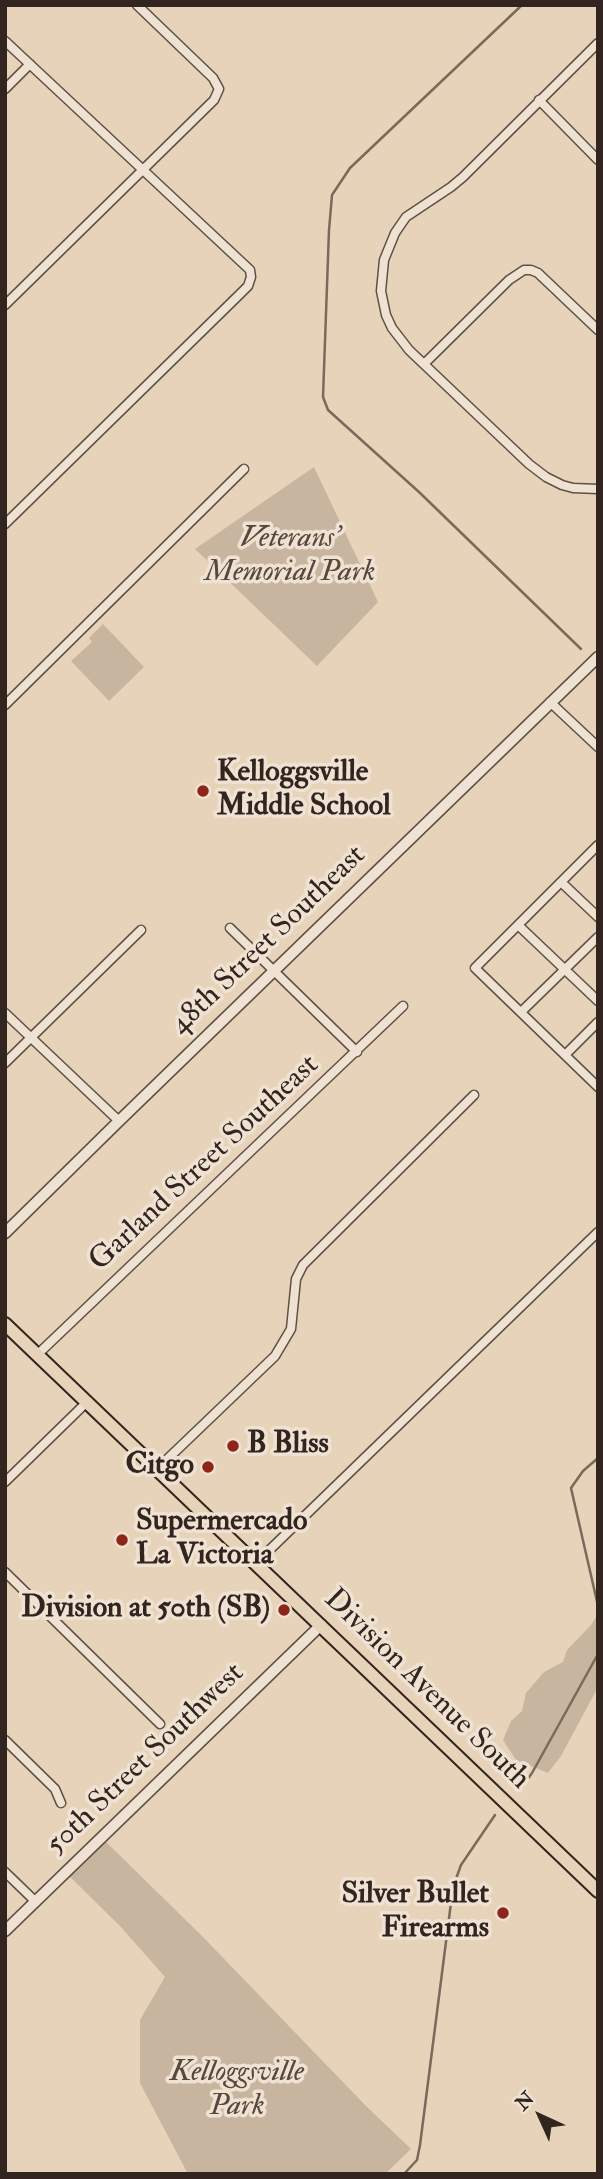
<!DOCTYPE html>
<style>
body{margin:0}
#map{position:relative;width:603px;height:2179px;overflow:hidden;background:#e6d3b9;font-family:"IM FELL Double Pica",serif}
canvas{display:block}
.frame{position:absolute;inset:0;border:7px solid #32241e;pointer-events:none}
.north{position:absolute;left:505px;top:2081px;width:70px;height:70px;-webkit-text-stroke:5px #efe2d2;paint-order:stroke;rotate:315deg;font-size:19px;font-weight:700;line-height:28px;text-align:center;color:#32241e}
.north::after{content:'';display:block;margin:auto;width:24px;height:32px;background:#32241e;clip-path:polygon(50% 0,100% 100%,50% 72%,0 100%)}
</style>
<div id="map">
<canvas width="603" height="2179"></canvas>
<div class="frame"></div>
<div class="north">N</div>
</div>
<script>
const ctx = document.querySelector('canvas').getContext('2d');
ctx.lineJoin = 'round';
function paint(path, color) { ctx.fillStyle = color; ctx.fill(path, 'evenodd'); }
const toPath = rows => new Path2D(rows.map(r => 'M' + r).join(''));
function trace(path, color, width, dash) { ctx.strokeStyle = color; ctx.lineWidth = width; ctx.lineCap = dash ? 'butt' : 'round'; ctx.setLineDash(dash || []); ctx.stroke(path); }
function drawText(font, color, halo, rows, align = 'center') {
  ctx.font = font + ' "IM FELL Double Pica",serif'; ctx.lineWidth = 7; ctx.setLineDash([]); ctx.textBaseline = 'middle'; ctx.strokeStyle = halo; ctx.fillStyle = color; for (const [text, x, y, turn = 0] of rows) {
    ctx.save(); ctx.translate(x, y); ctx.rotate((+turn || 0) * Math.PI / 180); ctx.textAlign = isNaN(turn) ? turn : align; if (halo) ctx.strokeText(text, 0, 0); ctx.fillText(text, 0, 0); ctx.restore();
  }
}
const green = toPath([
 [314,467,378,602,317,666,195,549],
 [103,624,144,667,109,701,71,661,92,642,89,638],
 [598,1614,598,1687,561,1756,548,1773,516,1760,503,1740,511,1721,522,1711,526,1693,544,1672,563,1662,567,1650,591,1625],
 [102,1838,203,1937,366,2106,411,2149,385,2174,188,2174,140,2083,140,2020,165,1977,120,1926,66,1873]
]);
const stream = toPath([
 [522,5,350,168,332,195,329,230,323,397,328,410,419,492,581,649],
 [598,1458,583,1471,571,1488,598,1606],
 [519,1791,532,1773,598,1654],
 [404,2174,417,2160,420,2145,453,1887,461,1865,495,1815]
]);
const minor = toPath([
 [5,41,250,270,251,277,248,286,241,293,5,524],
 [598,43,463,177,451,187,406,217,395,233,384,260,381,291,386,315,392,328,409,350,529,464,546,477,562,485,573,488,598,489],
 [5,89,30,64],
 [539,100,598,160],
 [5,305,214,100,219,89,213,78,137,5],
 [424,364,509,280,524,270,531,270,538,273,598,330],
 [550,702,598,747],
 [5,705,244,469],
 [598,845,475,968,598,1087],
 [561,882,598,917],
 [518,925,598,1001],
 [230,928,357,1052],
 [521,1012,598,937],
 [5,1013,119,1121],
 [565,1055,598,1022],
 [5,1063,141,930],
 [38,1354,403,1006],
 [157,1469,275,1356,291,1329,296,1279,303,1265,474,1095],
 [5,1482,88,1401],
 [256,1563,598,1232],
 [5,1572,160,1724],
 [5,1740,55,1789,61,1803],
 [5,1872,36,1902]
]);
const tertiary = toPath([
 [5,1233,119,1121,598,657],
 [5,1931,321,1625]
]);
const primary = toPath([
 [5,1324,598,1891]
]);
const markers = [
 [203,791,7,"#8f2418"],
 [233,1446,7,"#8f2418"],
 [208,1467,7,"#8f2418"],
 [122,1540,7,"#8f2418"],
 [284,1610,7,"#8f2418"],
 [503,1913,7,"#8f2418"]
];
const parkNames = [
 ["Veterans'",290,540],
 ["Memorial Park",290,574],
 ["Kelloggsville",237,2074],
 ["Park",237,2108]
];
const poiNames = [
 ["Kelloggsville",217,774],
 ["Middle School",217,808],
 ["B Bliss",247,1446],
 ["Citgo",194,1467,"right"],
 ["Supermercado",136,1523],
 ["La Victoria",136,1557],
 ["Division at 50th (SB)",270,1610,"right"],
 ["Silver Bullet",489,1896,"right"],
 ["Firearms",489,1930,"right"]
];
const streetNames = [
 ["48th Street Southeast",269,941,-44],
 ["Garland Street Southeast",205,1164,-43],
 ["Division Avenue South",426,1690,44],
 ["50th Street Southwest",146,1760,-44]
];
paint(green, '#c7b59f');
trace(stream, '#796a5b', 2.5);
trace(minor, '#5f5045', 11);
trace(tertiary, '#5f5045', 13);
trace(primary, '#32241e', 16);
trace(minor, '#efe2d2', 8);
trace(tertiary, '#efe2d2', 10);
trace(primary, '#e6d3b9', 12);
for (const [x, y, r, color] of markers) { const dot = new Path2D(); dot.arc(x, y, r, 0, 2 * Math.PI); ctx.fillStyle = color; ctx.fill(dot); trace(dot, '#efe2d2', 2.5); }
drawText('italic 30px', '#57483e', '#efe2d2', parkNames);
drawText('bold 30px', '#32241e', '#efe2d2', poiNames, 'left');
drawText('30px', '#32241e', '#efe2d2', streetNames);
</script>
